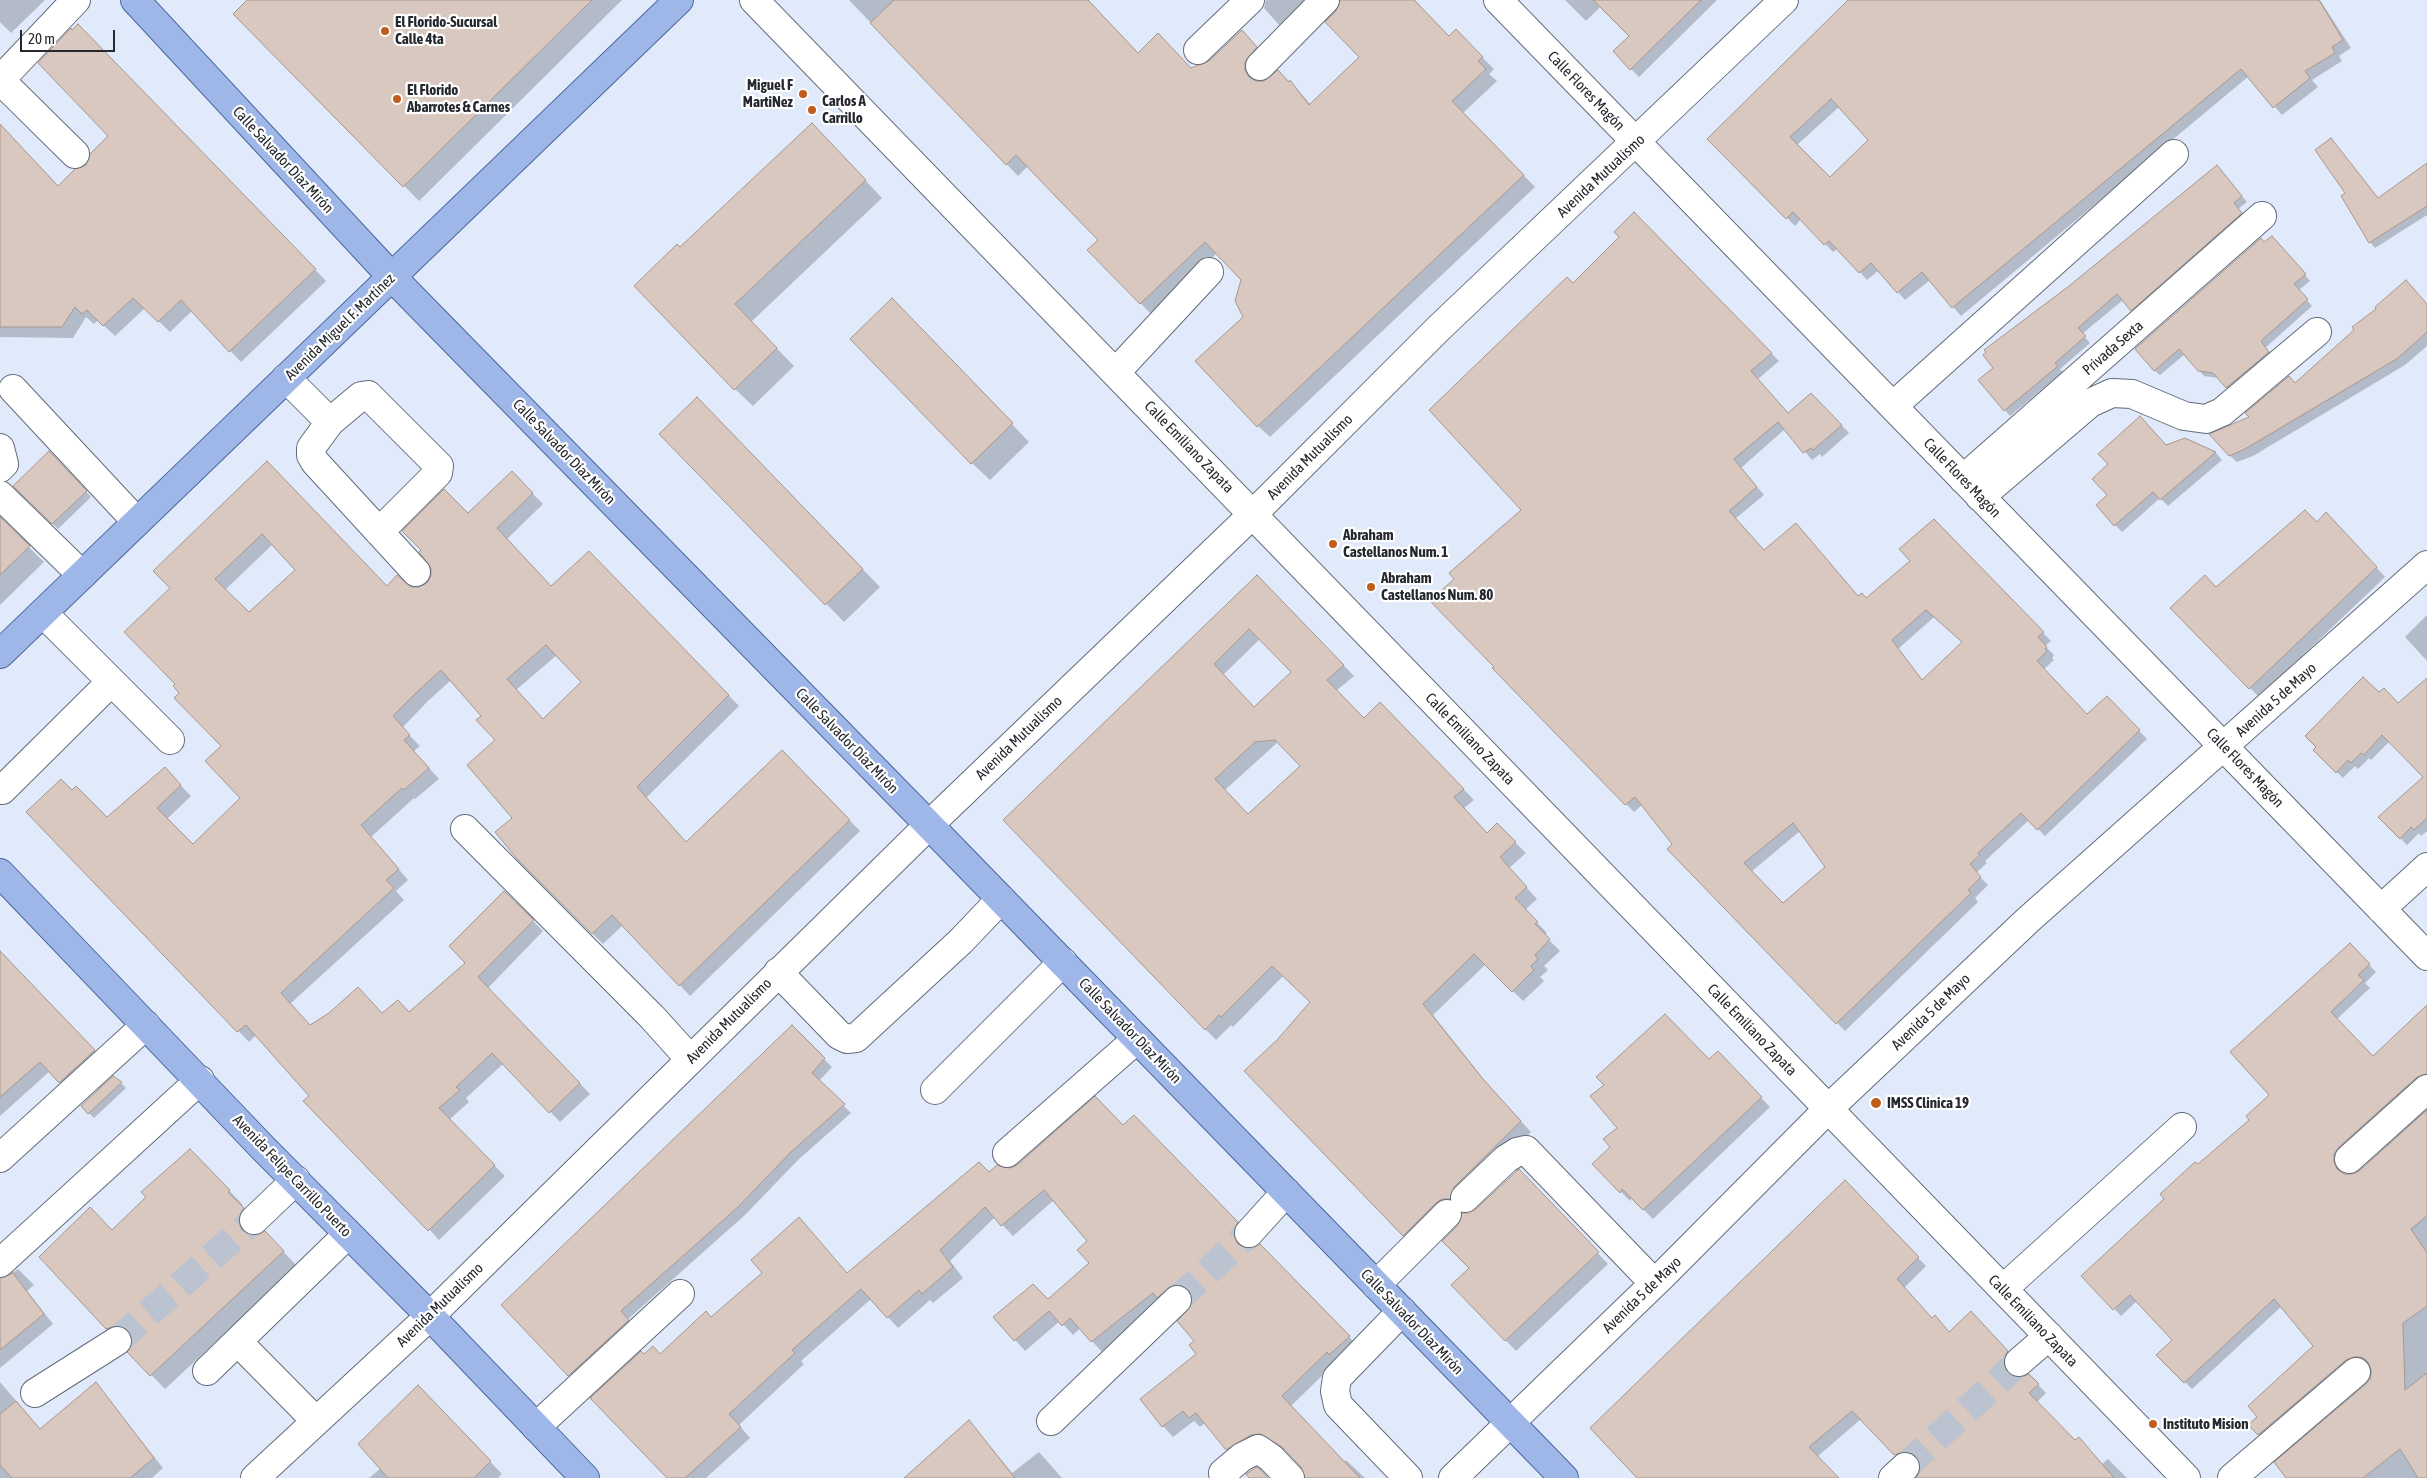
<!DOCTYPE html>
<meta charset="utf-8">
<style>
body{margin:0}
#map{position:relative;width:2427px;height:1478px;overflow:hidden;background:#e1eafa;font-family:"Asap Condensed",sans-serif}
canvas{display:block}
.scale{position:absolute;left:20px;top:30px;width:95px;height:22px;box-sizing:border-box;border:2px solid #25282e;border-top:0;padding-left:6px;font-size:15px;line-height:18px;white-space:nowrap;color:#25282e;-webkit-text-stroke:4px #fff;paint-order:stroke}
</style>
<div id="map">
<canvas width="2427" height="1478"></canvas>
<div class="scale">20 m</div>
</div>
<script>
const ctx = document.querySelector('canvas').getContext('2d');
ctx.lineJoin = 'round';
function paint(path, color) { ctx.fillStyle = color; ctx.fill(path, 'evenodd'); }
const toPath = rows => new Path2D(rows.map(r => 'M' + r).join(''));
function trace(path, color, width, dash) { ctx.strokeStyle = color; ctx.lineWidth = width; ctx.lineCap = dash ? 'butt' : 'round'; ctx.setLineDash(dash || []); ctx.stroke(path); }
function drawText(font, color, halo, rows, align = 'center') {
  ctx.font = font + ' "Asap Condensed",sans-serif'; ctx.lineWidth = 4.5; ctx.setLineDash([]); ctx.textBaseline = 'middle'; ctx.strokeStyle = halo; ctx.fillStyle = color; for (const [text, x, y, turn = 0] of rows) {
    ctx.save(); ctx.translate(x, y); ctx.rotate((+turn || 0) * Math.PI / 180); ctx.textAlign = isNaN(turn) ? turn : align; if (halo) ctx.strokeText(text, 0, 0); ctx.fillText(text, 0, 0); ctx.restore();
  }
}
const shadow = toPath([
 [0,0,45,0,11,33,0,22],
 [249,0,622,0,419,201,235,14],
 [849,0,1088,0,1138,54,1191,69,1253,43,1268,59,1256,74,1256,82,1290,81,1311,105,1361,57,1341,0,1415,0,1449,37,1456,31,1494,69,1489,74,1497,81,1463,113,1535,187,1270,437,1258,426,1245,317,1242,279,1217,253,1152,315,1089,250,1100,240,1028,166,1018,176],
 [1266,0,1328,0,1286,33,1264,8],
 [1565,0,1717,0,1639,77,1631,69,1631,36,1601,6,1586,21],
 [1849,0,2320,0,2351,48,2339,56,2342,61,2312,80,2318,87,2282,115,2249,76,1961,316,1930,280,1905,300,1879,270,1867,280,1838,248,1833,252,1801,219,1795,226,1708,139],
 [1840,106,1870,140,1830,179,1797,145],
 [89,36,326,281,241,362,192,311,170,332,145,308,115,336,98,320,94,324,86,317,73,338,0,337,0,125,59,187,87,166,110,136],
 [2331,140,2379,199,2427,172,2427,215,2375,248,2370,242,2347,194],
 [829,142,882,198,751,322,794,366,753,406,735,389,680,249],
 [2217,167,2247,202,2238,209,2246,219,2137,315,2123,300,2082,334,2090,343,2060,369,2063,372,2010,416,2005,410,1994,368,2070,287],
 [1634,214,1779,361,1758,379,1788,414,1811,394,1849,433,1822,457,1820,454,1812,460,1785,429,1741,468,1764,495,1735,519,1765,551,1858,597,1866,599,1912,562,1934,520,2051,641,2045,646,2054,655,2052,658,2054,660,2044,669,2087,715,2107,698,2147,739,2045,836,2029,820,1985,861,1987,863,1976,873,1988,885,1975,898,1978,902,1845,1031,1669,849,1674,844,1643,804,1634,812,1494,668,1496,667,1456,579,1522,510,1573,285,1621,237],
 [1934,617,1964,643,1923,681,1898,649],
 [1800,831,1827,867,1783,905,1751,872],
 [2278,243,2310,281,2299,290,2312,306,2265,348,2274,358,2232,393,2219,378,2204,376,2185,354,2160,375,2154,370,2265,244],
 [2427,305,2427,346,2405,365,2253,456,2237,462,2229,455,2251,418,2296,384],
 [910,317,1029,442,990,480,972,463],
 [715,417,880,587,844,622,661,434],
 [2185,440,2216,453,2222,460,2168,506,2160,498,2122,532,2115,525,2109,495,2110,464],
 [49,452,91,497,58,529,17,488],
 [267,463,387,587,419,589,428,584,468,515,512,473,543,504,507,539,552,588,589,552,739,706,646,798,686,843,782,751,860,831,690,996,623,925,603,944,519,860,514,818,497,740,483,716,451,680,427,702,402,728,420,746,414,751,439,779,415,799,414,798,371,837,408,880,396,891,404,900,290,1004,310,1026,383,1015,410,1013,467,963,504,892,543,931,488,988,590,1094,560,1122,504,1063,466,1098,469,1102,449,1120,505,1176,439,1240,256,1035,249,1042,28,812,72,791,107,819,165,769,191,796,167,819,193,845,242,798,223,746,181,693,177,684,172,588],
 [273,544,297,570,249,614,225,590],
 [557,655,582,682,543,720,516,690],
 [0,519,44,562,0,605],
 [2317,523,2336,523,2385,577,2259,697,2172,608,2216,588],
 [1257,577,1354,676,1336,691,1364,720,1380,704,1474,800,1464,808,1487,834,1497,825,1526,853,1509,868,1537,899,1525,910,1547,933,1544,935,1560,951,1544,966,1548,970,1540,977,1544,981,1523,1001,1486,964,1433,1015,1493,1091,1531,1132,1414,1245,1404,1235,1278,1041,1312,1002,1284,975,1233,1027,1231,1025,1216,1040,1005,820],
 [1260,639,1293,672,1255,708,1223,675],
 [1278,742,1302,766,1248,815,1225,790],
 [2427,615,2427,661,2405,637],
 [2427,680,2427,831,2421,836,2419,833,2407,845,2380,817,2425,777,2390,741,2371,760,2369,758,2358,769,2355,766,2343,778,2315,750,2379,694,2398,705],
 [2350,945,2376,972,2365,983,2370,988,2337,1019,2374,1058,2427,1023,2427,1082,2341,1161,2340,1170,2342,1174,2352,1176,2360,1172,2427,1112,2427,1478,2288,1478,2367,1385,2372,1377,2372,1368,2369,1364,2360,1363,2266,1441,2250,1425,2259,1417,2315,1346,2282,1306,2192,1389,2158,1355,2174,1340,2137,1301,2121,1316,2083,1276,2198,1166,2250,1120,2270,1095],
 [0,952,104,1061,70,1092,50,1071,0,1116],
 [792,1027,832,1067,819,1081,851,1113,798,1160,745,1215,628,1319,636,1328,576,1382,502,1305],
 [1717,1053,1770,1107,1653,1219,1632,1198,1630,1201,1594,1164],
 [121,1083,126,1088,94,1118,82,1106],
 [1134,1117,1248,1233,1243,1241,1244,1248,1254,1249,1260,1246,1359,1347,1337,1361,1291,1406,1344,1462,1346,1460,1365,1478,1306,1478,1302,1466,1291,1454,1271,1443,1237,1459,1205,1423,1200,1427,1194,1421,1173,1437,1163,1426,1142,1400,1198,1355,1193,1295,1183,1295,1164,1302,1102,1352,1080,1328,1073,1335,1060,1321,1025,1351,995,1317,1048,1301,1091,1263,1089,1242,1054,1200,1013,1236,995,1217,950,1261,963,1278,933,1303,930,1300,898,1328,871,1299,801,1361,804,1364,739,1425,750,1438,706,1478,668,1478,644,1356,661,1355,711,1318,848,1274,989,1174,1010,1170,1123,1126],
 [190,1150,243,1205,241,1207,257,1223,253,1231,253,1236,279,1247,297,1266,165,1389,129,1352,133,1339,121,1343,107,1328,112,1232],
 [1530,1181,1608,1264,1516,1351,1453,1285,1470,1268,1469,1214],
 [1845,1182,1926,1266,1904,1288,1932,1319,1935,1317,1950,1333,1979,1321,2016,1361,2012,1366,2014,1378,2022,1379,2029,1375,2046,1393,2037,1402,2075,1442,2079,1438,2102,1464,2108,1459,2127,1478,1918,1478,1921,1473,1920,1460,1911,1460,1904,1463,1861,1419,1817,1457,1838,1478,1640,1478],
 [18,1269,34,1285,27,1291,53,1324,0,1368,0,1279,3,1280],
 [0,1382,41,1430,96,1384,163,1468,152,1478,0,1478],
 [430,1399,502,1474,498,1478,369,1478,381,1468],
 [969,1421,1012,1473,1039,1452,1062,1478,906,1478]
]);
const building = toPath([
 [247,0,592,0,403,187,233,14,247,0],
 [894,0,1088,0,1138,53,1158,33,1191,68,1209,61,1242,30,1257,47,1245,62,1245,70,1249,77,1256,81,1264,81,1278,70,1289,82,1290,80,1309,105,1359,57,1325,22,1336,11,1340,0,1414,0,1449,36,1456,29,1483,57,1478,61,1486,69,1452,101,1524,175,1257,427,1195,361,1243,317,1235,301,1241,280,1205,242,1140,304,1087,250,1098,240,1059,200,1016,155,1006,165,870,23,894,0],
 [1593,0,1701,0,1630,70,1613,51,1629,36,1593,0],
 [1848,0,2319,0,2343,40,2332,47,2335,53,2305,71,2310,78,2273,108,2241,69,1952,308,1922,272,1897,293,1871,263,1859,273,1829,241,1824,245,1793,212,1786,219,1707,139,1848,0],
 [1831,99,1868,140,1830,177,1790,137,1831,99],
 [78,24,316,269,229,352,181,300,158,322,133,298,103,326,87,310,82,314,75,307,62,327,0,327,0,124,58,186,75,169,86,165,90,154,108,136,38,63,71,28,72,30,78,24],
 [812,123,866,180,735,304,777,348,734,390,634,286,677,244,680,247,812,123],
 [2331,138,2378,198,2427,163,2427,206,2369,243,2341,196,2345,193,2315,150,2331,138],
 [2217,165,2242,196,2234,203,2242,213,2131,311,2117,294,2078,328,2086,336,2055,363,2058,366,2004,411,1978,380,1993,368,1983,355,1986,352,1984,350,2069,286,2217,165],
 [1634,212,1772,353,1751,371,1788,413,1811,393,1842,425,1813,450,1811,448,1803,453,1778,422,1734,459,1757,487,1729,511,1764,550,1796,523,1858,596,1862,593,1866,598,1910,561,1899,549,1934,519,2044,632,2038,637,2047,647,2045,649,2047,651,2037,661,2087,714,2107,696,2140,730,2037,830,2021,813,1978,853,1980,855,1970,864,1981,877,1968,890,1971,893,1836,1024,1667,849,1672,844,1635,797,1625,805,1492,668,1494,667,1430,601,1454,579,1449,573,1521,510,1429,410,1567,277,1573,283,1619,237,1614,232,1634,212],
 [1926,610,1962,642,1922,680,1892,640,1926,610],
 [1793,823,1825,867,1783,903,1744,863,1793,823],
 [2272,236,2306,274,2294,284,2308,299,2261,341,2269,352,2226,388,2213,373,2198,371,2179,349,2154,371,2135,349,2261,238,2264,242,2272,236],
 [2406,280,2427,304,2427,332,2398,358,2245,449,2229,456,2209,434,2249,417,2245,413,2289,376,2295,383,2354,330,2352,327,2376,309,2375,307,2406,280],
 [892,298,1013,423,971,464,850,339,892,298],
 [697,397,863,569,825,605,659,434,697,397],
 [2140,416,2166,445,2185,438,2216,452,2160,500,2153,492,2114,526,2096,505,2107,495,2092,479,2108,464,2098,454,2140,416],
 [49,451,87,491,52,524,13,486,49,451],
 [267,461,387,586,397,575,411,587,419,587,427,583,431,576,431,568,419,552,421,550,402,531,444,489,468,513,512,471,533,493,497,528,551,586,589,551,729,695,637,787,686,842,782,750,850,820,679,986,612,915,592,934,518,860,495,832,512,818,467,765,495,740,476,720,481,716,441,670,417,692,393,716,410,735,404,740,429,768,404,790,402,788,361,825,399,869,386,880,394,888,281,993,310,1025,329,1013,358,987,382,1013,398,1000,409,1012,465,963,449,946,504,891,534,920,478,977,580,1083,549,1113,492,1053,456,1087,460,1090,439,1108,495,1165,428,1231,303,1101,309,1096,246,1025,237,1032,26,812,61,779,72,790,76,786,107,817,165,767,181,785,157,808,193,844,240,798,205,761,221,746,174,698,179,693,173,686,175,684,124,632,170,588,153,571,267,461],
 [262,534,295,570,249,612,215,579,262,534],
 [546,645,581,682,543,719,507,679,546,645],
 [2305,510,2317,522,2326,512,2377,567,2249,689,2170,608,2205,575,2216,587,2305,510],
 [0,517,30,546,0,575,0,517],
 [1257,575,1344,665,1327,680,1364,718,1380,702,1464,789,1454,797,1487,833,1497,823,1516,842,1500,857,1527,887,1515,898,1538,922,1535,924,1550,939,1535,955,1538,959,1531,966,1534,970,1512,992,1474,954,1423,1004,1483,1079,1521,1121,1454,1187,1450,1199,1442,1199,1436,1203,1403,1236,1244,1071,1277,1040,1310,1002,1272,966,1221,1017,1219,1015,1205,1030,1003,820,1257,575],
 [1249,629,1291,672,1254,707,1214,664,1249,629],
 [1275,740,1300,766,1248,814,1215,779,1255,742,1275,740],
 [2363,677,2379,692,2384,688,2398,703,2427,678,2427,818,2414,830,2411,827,2400,839,2378,817,2423,777,2382,735,2364,755,2361,753,2351,763,2348,760,2336,773,2313,750,2316,747,2305,736,2363,677],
 [2350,943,2370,964,2358,975,2364,980,2331,1012,2373,1056,2427,1005,2427,1074,2417,1077,2339,1147,2334,1154,2334,1162,2337,1169,2344,1174,2352,1174,2359,1171,2427,1110,2427,1216,2411,1229,2427,1253,2427,1306,2403,1323,2405,1390,2427,1373,2427,1478,2418,1478,2400,1449,2363,1478,2286,1478,2274,1462,2366,1384,2371,1378,2371,1370,2368,1362,2362,1357,2354,1357,2346,1360,2258,1435,2248,1425,2257,1417,2248,1406,2313,1346,2274,1299,2184,1383,2156,1355,2172,1340,2130,1295,2113,1310,2081,1276,2164,1199,2160,1194,2195,1162,2198,1164,2249,1120,2246,1116,2269,1095,2230,1052,2350,943],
 [0,951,95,1050,59,1083,40,1062,0,1097,0,951],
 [1665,1014,1709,1059,1718,1051,1762,1097,1643,1210,1622,1189,1620,1193,1592,1164,1610,1147,1603,1139,1617,1128,1590,1096,1604,1085,1596,1077,1665,1014],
 [792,1025,825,1058,812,1073,845,1104,791,1152,737,1208,621,1311,629,1320,568,1376,501,1305,792,1025],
 [113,1076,122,1082,88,1114,81,1106,113,1076],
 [1095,1096,1123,1125,1134,1115,1238,1222,1234,1230,1234,1237,1238,1244,1246,1248,1253,1248,1260,1244,1350,1336,1329,1355,1327,1352,1282,1396,1360,1478,1305,1478,1301,1467,1282,1447,1260,1434,1251,1435,1226,1450,1196,1413,1189,1418,1183,1411,1162,1427,1140,1399,1196,1354,1189,1345,1194,1341,1177,1321,1192,1304,1192,1297,1189,1290,1182,1285,1173,1285,1157,1298,1153,1293,1091,1342,1070,1318,1062,1326,1049,1311,1014,1341,993,1317,1033,1284,1048,1299,1089,1263,1077,1250,1087,1241,1044,1190,1001,1226,985,1207,940,1250,953,1267,922,1294,919,1290,887,1318,861,1289,792,1350,795,1353,729,1414,741,1427,685,1478,667,1478,590,1398,641,1351,644,1354,653,1346,660,1354,706,1311,711,1317,762,1273,751,1260,799,1217,847,1273,979,1162,989,1172,997,1165,1010,1168,1017,1165,1095,1096],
 [190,1149,230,1190,228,1192,244,1208,239,1216,239,1224,242,1230,250,1235,258,1235,265,1231,284,1251,150,1376,127,1352,133,1341,130,1332,125,1327,117,1325,106,1329,39,1257,90,1207,112,1230,146,1197,141,1192,190,1149],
 [1519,1169,1599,1252,1505,1341,1451,1285,1469,1268,1442,1241,1458,1225,1462,1213,1469,1213,1476,1209,1519,1169],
 [1845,1180,1919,1257,1897,1279,1932,1318,1935,1315,1949,1332,1971,1311,2008,1351,2004,1357,2004,1364,2007,1372,2014,1377,2022,1377,2029,1374,2039,1384,2029,1393,2075,1440,2079,1437,2114,1478,1916,1478,1920,1471,1920,1464,1916,1456,1910,1452,1902,1452,1894,1455,1852,1411,1809,1447,1839,1478,1637,1478,1590,1428,1845,1180],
 [13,1273,44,1314,0,1350,0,1278,13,1273],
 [96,1382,154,1458,130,1478,12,1478,0,1465,0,1414,16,1401,40,1429,96,1382],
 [418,1385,491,1461,474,1478,388,1478,358,1444,418,1385],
 [969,1420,1015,1478,904,1478,969,1420],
 [1257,1467,1261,1470,1268,1478,1249,1478,1246,1474,1257,1467]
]);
const minorTunnel = toPath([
 [1177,1300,1249,1233],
 [117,1341,254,1220],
 [1905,1467,2019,1362]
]);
const minor = toPath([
 [754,0,2186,1478],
 [1498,0,2427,956],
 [1198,50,1250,0],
 [1260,66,1325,0],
 [0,80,76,0],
 [0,80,75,154],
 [1116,372,1209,272],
 [286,378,330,422],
 [13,389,137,522],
 [1893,406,2174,154],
 [0,448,4,464,0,468],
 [1963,479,2262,216],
 [0,495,82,575],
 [1980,497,2090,403,2112,393,2132,394,2184,416,2206,419,2222,412,2317,332],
 [379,532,438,473,439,466,368,395,361,396,330,422,311,448,311,455,315,462,416,572],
 [43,613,170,740],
 [2,790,111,682],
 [465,829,652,1017,690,1059],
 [2381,909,2427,867],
 [778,972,839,1035,847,1039,856,1038,961,941,1001,899],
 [935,1090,1063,962],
 [1007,1153,1137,1039],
 [0,1158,146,1025],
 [2349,1159,2427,1089],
 [1465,1198,1506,1159,1517,1152,1526,1150,1654,1283],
 [254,1220,296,1180],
 [1249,1233,1286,1192],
 [0,1263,200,1080],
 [1376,1285,1447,1214],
 [2003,1289,2182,1127],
 [1402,1311,1337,1378,1335,1391,1338,1405,1408,1478],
 [238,1342,316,1421],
 [2019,1362,2049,1336],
 [207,1371,348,1234],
 [35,1393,117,1341],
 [1051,1421,1177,1300],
 [536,1427,680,1294],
 [1223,1473,1242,1457,1258,1449,1271,1458,1290,1478],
 [255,1478,430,1316,929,825,1253,514,1439,328,1784,0],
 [1453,1478,1664,1274,1828,1109,2028,920,2427,565],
 [1893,1478,1905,1467],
 [2232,1478,2356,1372]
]);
const major = toPath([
 [135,0,392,277,929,825,1564,1478],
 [0,654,679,0],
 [0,873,263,1148,430,1316,585,1478]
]);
const markers = [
 [385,31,5,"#be5d1c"],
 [803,94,5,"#be5d1c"],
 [397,99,5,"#be5d1c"],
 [812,110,5,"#be5d1c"],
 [1333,544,5,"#be5d1c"],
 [1371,587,5,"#be5d1c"],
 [1876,1103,6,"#be5d1c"],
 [2153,1424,5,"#be5d1c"]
];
const poiNames = [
 ["El Florido-Sucursal",395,22],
 ["Calle 4ta",395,39],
 ["Miguel F",793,85,"right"],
 ["MartiNez",793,102,"right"],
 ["El Florido",407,90],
 ["Abarrotes & Carnes",407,107],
 ["Carlos A",822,101],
 ["Carrillo",822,118],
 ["Abraham",1343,535],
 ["Castellanos Num. 1",1343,552],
 ["Abraham",1381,578],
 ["Castellanos Num. 80",1381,595],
 ["IMSS Clinica 19",1887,1103],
 ["Instituto Mision",2163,1424]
];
const streetNames = [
 ["Calle Flores Magón",1586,91,46],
 ["Calle Salvador Díaz Mirón",283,160,47],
 ["Avenida Mutualismo",1601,176,-43],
 ["Avenida Miguel F. Martínez",340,327,-44],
 ["Privada Sexta",2113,348,-41],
 ["Calle Emiliano Zapata",1189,447,46],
 ["Calle Salvador Díaz Mirón",564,452,46],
 ["Avenida Mutualismo",1310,457,-45],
 ["Calle Flores Magón",1962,478,46],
 ["Avenida 5 de Mayo",2276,700,-42],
 ["Avenida Mutualismo",1019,738,-44],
 ["Calle Emiliano Zapata",1470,739,46],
 ["Calle Salvador Díaz Mirón",847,741,46],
 ["Calle Flores Magón",2245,768,46],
 ["Avenida 5 de Mayo",1931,1012,-44],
 ["Avenida Mutualismo",729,1021,-45],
 ["Calle Emiliano Zapata",1752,1030,46],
 ["Calle Salvador Díaz Mirón",1130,1031,46],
 ["Avenida Felipe Carrillo Puerto",292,1176,46],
 ["Avenida 5 de Mayo",1642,1295,-44],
 ["Avenida Mutualismo",440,1305,-44],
 ["Calle Emiliano Zapata",2033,1321,46],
 ["Calle Salvador Díaz Mirón",1412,1322,46]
];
paint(shadow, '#0003');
paint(building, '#d9c8bf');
trace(building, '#a7968e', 1);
trace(minorTunnel, '#bbc3d1', 28, [28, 14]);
trace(minor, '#646c7a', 30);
trace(major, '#49669d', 30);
trace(minor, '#fff', 28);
trace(major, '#9eb7e8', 28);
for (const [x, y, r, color] of markers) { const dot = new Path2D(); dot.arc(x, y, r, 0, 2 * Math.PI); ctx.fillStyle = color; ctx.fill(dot); trace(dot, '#fff', 2); }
drawText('bold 15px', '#25282e', '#fff', poiNames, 'left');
drawText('15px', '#25282e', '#fff', streetNames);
</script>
